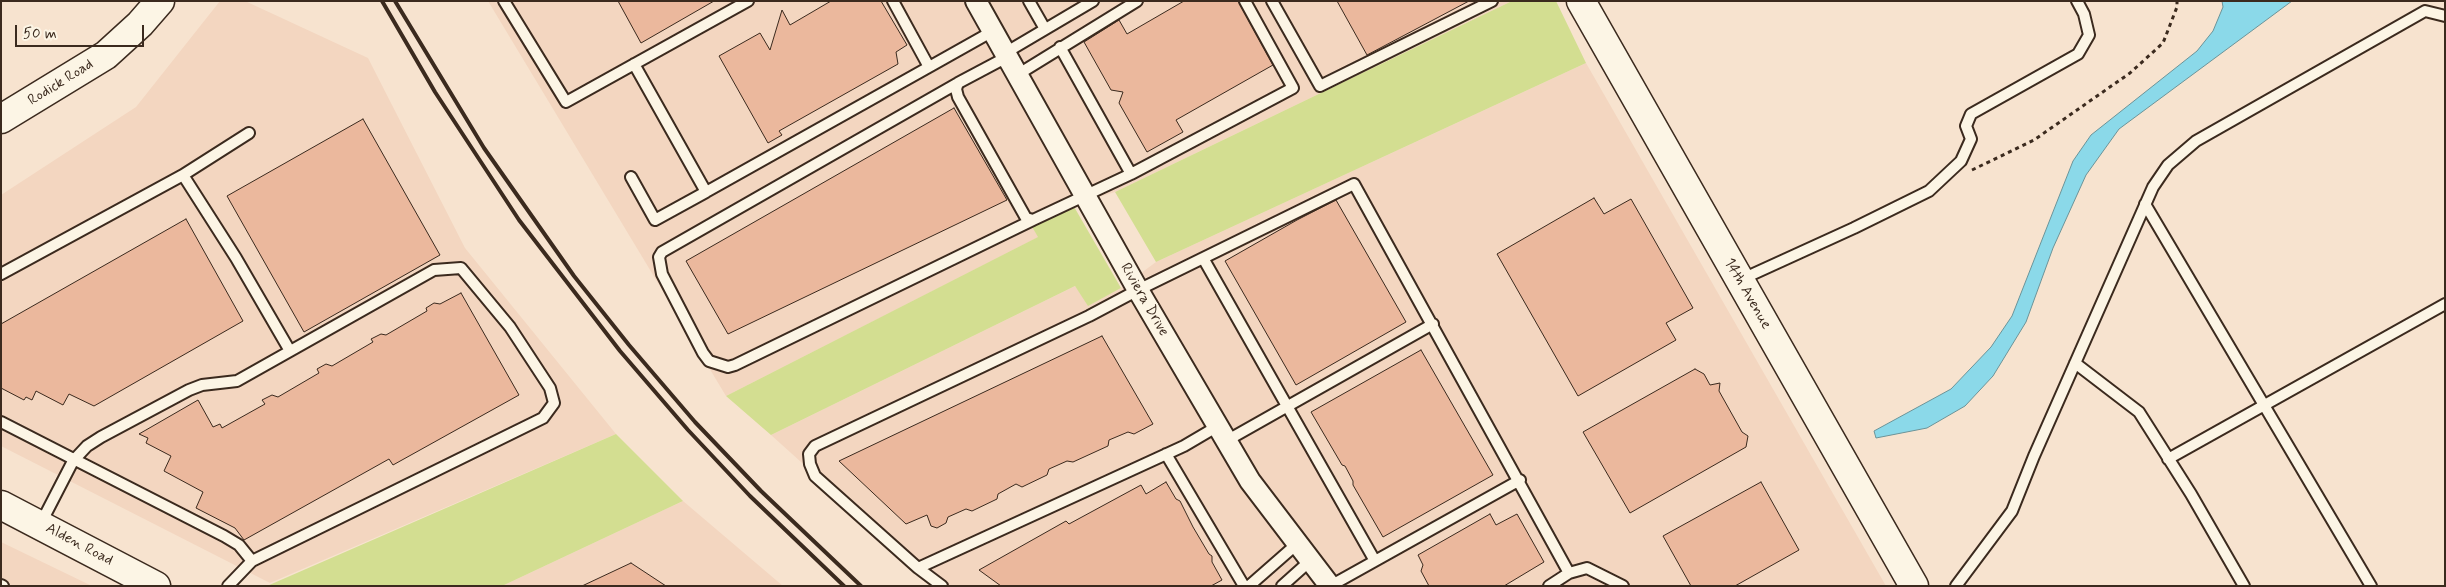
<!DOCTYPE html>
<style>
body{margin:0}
#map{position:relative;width:2446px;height:587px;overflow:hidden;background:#f7e3cf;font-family:Mynerve,sans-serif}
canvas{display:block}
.frame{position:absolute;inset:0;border:2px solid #3b2a1e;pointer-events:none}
.scale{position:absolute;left:15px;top:25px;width:129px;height:22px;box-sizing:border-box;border:2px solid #3b2a1e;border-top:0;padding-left:6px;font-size:15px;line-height:18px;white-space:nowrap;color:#3b2a1e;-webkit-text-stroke:4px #fcf5e5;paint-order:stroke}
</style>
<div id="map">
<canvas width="2446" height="587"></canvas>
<div class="frame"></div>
<div class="scale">50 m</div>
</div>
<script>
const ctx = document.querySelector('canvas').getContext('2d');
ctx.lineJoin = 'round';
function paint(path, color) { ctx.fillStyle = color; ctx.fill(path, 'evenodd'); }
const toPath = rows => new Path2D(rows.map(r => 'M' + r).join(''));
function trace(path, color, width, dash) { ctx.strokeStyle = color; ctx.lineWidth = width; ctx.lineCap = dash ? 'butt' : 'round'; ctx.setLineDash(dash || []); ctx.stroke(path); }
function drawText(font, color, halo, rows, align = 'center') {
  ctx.font = font + ' Mynerve,sans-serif'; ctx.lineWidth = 4; ctx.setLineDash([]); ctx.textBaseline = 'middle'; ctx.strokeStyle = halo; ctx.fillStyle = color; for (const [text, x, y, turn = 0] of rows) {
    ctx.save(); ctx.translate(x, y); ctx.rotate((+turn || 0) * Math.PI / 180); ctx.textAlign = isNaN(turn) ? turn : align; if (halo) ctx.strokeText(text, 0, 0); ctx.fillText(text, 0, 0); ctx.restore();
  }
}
const built = toPath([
 [220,1,245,1,368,58,465,248,616,434,270,583,1,446,1,195,136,107],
 [488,1,1512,1,1115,192,1073,205,1031,225,1039,237,726,396],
 [1586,63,1886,586,939,586,771,435,1075,286,1089,305,1121,288,1156,262],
 [683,501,783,586,502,586],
 [1,542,92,586,1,586]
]);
const green = toPath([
 [1512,1,1556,1,1586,63,1156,262,1115,192],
 [1073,205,1121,288,1088,306,1075,286,771,435,726,396,1038,237,1031,225],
 [616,434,683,501,502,586,267,586]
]);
const water = toPath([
 [2222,1,2292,1,2119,129,2086,175,2053,248,2026,322,1993,376,1965,406,1927,428,1876,438,1874,431,1951,389,1991,347,2012,316,2073,161,2091,135,2197,51,2213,31,2223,7,2222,1]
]);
const building = toPath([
 [618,1,714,1,641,43,618,1],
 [831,1,881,1,907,45,896,52,898,64,779,131,782,135,768,143,719,56,760,33,770,50,782,10,790,25,831,1],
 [1184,1,1238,1,1273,65,1176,120,1183,132,1147,152,1119,103,1123,92,1111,90,1084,42,1119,20,1127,34,1184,1],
 [1337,1,1469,1,1367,55,1337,1],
 [954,108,1007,200,728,334,686,261,954,108],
 [363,119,440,255,304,332,227,196,363,119],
 [1594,198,1604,214,1631,199,1693,308,1666,323,1676,340,1578,396,1497,254,1594,198],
 [1336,200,1406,322,1296,385,1225,261,1297,220,1336,200],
 [186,219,243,321,94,406,69,394,63,405,36,391,32,400,26,397,24,400,1,388,1,324,186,219],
 [461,293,519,395,393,465,389,459,244,540,235,528,196,508,203,492,164,471,171,456,146,443,148,438,139,434,198,400,213,427,220,424,222,428,265,404,262,400,272,395,278,397,319,373,317,369,326,364,332,366,373,342,371,339,381,334,386,335,427,311,426,308,434,303,440,304,461,293],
 [1102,336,1153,424,1134,434,1128,432,1109,440,1108,446,1073,462,1067,461,1049,469,1047,475,1022,487,1016,484,998,494,997,499,972,511,966,509,948,517,946,523,937,528,931,526,927,515,906,524,839,461,1102,336],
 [1421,350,1493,475,1383,537,1353,485,1353,481,1345,466,1342,465,1311,412,1421,350],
 [1695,369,1704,374,1710,385,1720,383,1719,391,1742,432,1748,436,1746,447,1630,513,1583,432,1695,369],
 [1166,482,1176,499,1180,501,1193,527,1209,554,1212,556,1212,562,1222,580,1211,586,1001,586,979,570,1066,521,1069,524,1141,485,1146,494,1166,482],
 [1761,482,1799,550,1735,586,1691,586,1663,536,1761,482],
 [1490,514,1496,525,1517,514,1544,562,1504,586,1429,586,1421,571,1423,565,1418,555,1490,514],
 [631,563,666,586,582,586,631,563]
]);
const path = toPath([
 [1972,170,2034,140,2130,73,2163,43,2177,7,2177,1]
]);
const lane = toPath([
 [504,1,566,102,748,1],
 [1029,1,1045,29],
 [1272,1,1320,86,1492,1],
 [1060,47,1131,174],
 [1005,53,1093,1],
 [1007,57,958,83,956,89,958,97,1026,218,1033,220,1131,174,1293,88,1245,1],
 [634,64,706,192,929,67,893,1],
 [929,67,993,31],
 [1017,75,1137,1],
 [958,83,662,252,659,257,662,274,703,353,709,361,728,367,735,365,1033,220],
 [183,175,249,133],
 [631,177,655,220,706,192],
 [2145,204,2371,586],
 [1203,258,1375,561],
 [1,274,183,175,236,258,290,351],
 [1740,280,1854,228,1929,191,1961,161,1971,139,1966,126,1971,114,2078,54,2089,35,2084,14,2077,1],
 [2075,363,2139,412,2191,494,2244,586],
 [1,422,224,536,239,545,252,561],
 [1218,426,1184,446,918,568,815,476,810,464,809,454,815,446,1089,316,1138,290,1354,184,1569,573],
 [1226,441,1433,324],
 [1166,454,1244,586],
 [2168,459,2445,304],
 [40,525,73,461,87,446,101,437,189,390,202,385,237,381,434,270,461,268,510,327,550,388,554,403,543,418,252,561,228,586],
 [918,568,942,586],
 [1,585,3,586],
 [1249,586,1298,543],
 [1282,586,1311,560],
 [1330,586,1520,480],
 [1549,586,1569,573,1587,568,1623,586],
 [1956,586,2012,511,2034,456,2153,187,2168,165,2196,141,2425,11,2445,16]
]);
const street = toPath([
 [976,1,1138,290,1250,481,1330,586]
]);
const secondary = toPath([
 [1581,1,1914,586],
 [1,119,106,55,140,24,160,1],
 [1,505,156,586]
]);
const rail = toPath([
 [382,1,435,92,519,220,620,351,688,430,750,496,844,586],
 [395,1,484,148,574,276,629,345,695,422,761,491,861,586]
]);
const streetNames = [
 ["Rodick Road",61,83,-32],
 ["14th Avenue",1747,294,60],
 ["Riviera Drive",1144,300,60],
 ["Alden Road",79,545,28]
];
paint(built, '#f3d6c0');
paint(green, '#d3de91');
paint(water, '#8bd9e9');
trace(water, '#6b9398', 1);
paint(building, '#ebb89d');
trace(building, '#3b2a1e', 1);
trace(lane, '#3b2a1e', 14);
trace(street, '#3b2a1e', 24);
trace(secondary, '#3b2a1e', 31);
trace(path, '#3b2a1e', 3, [4, 4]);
trace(lane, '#fcf5e5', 10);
trace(street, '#fcf5e5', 20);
trace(secondary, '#fcf5e5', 28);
trace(rail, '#3b2a1e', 4);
drawText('15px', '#3b2a1e', '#fcf5e5', streetNames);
</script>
